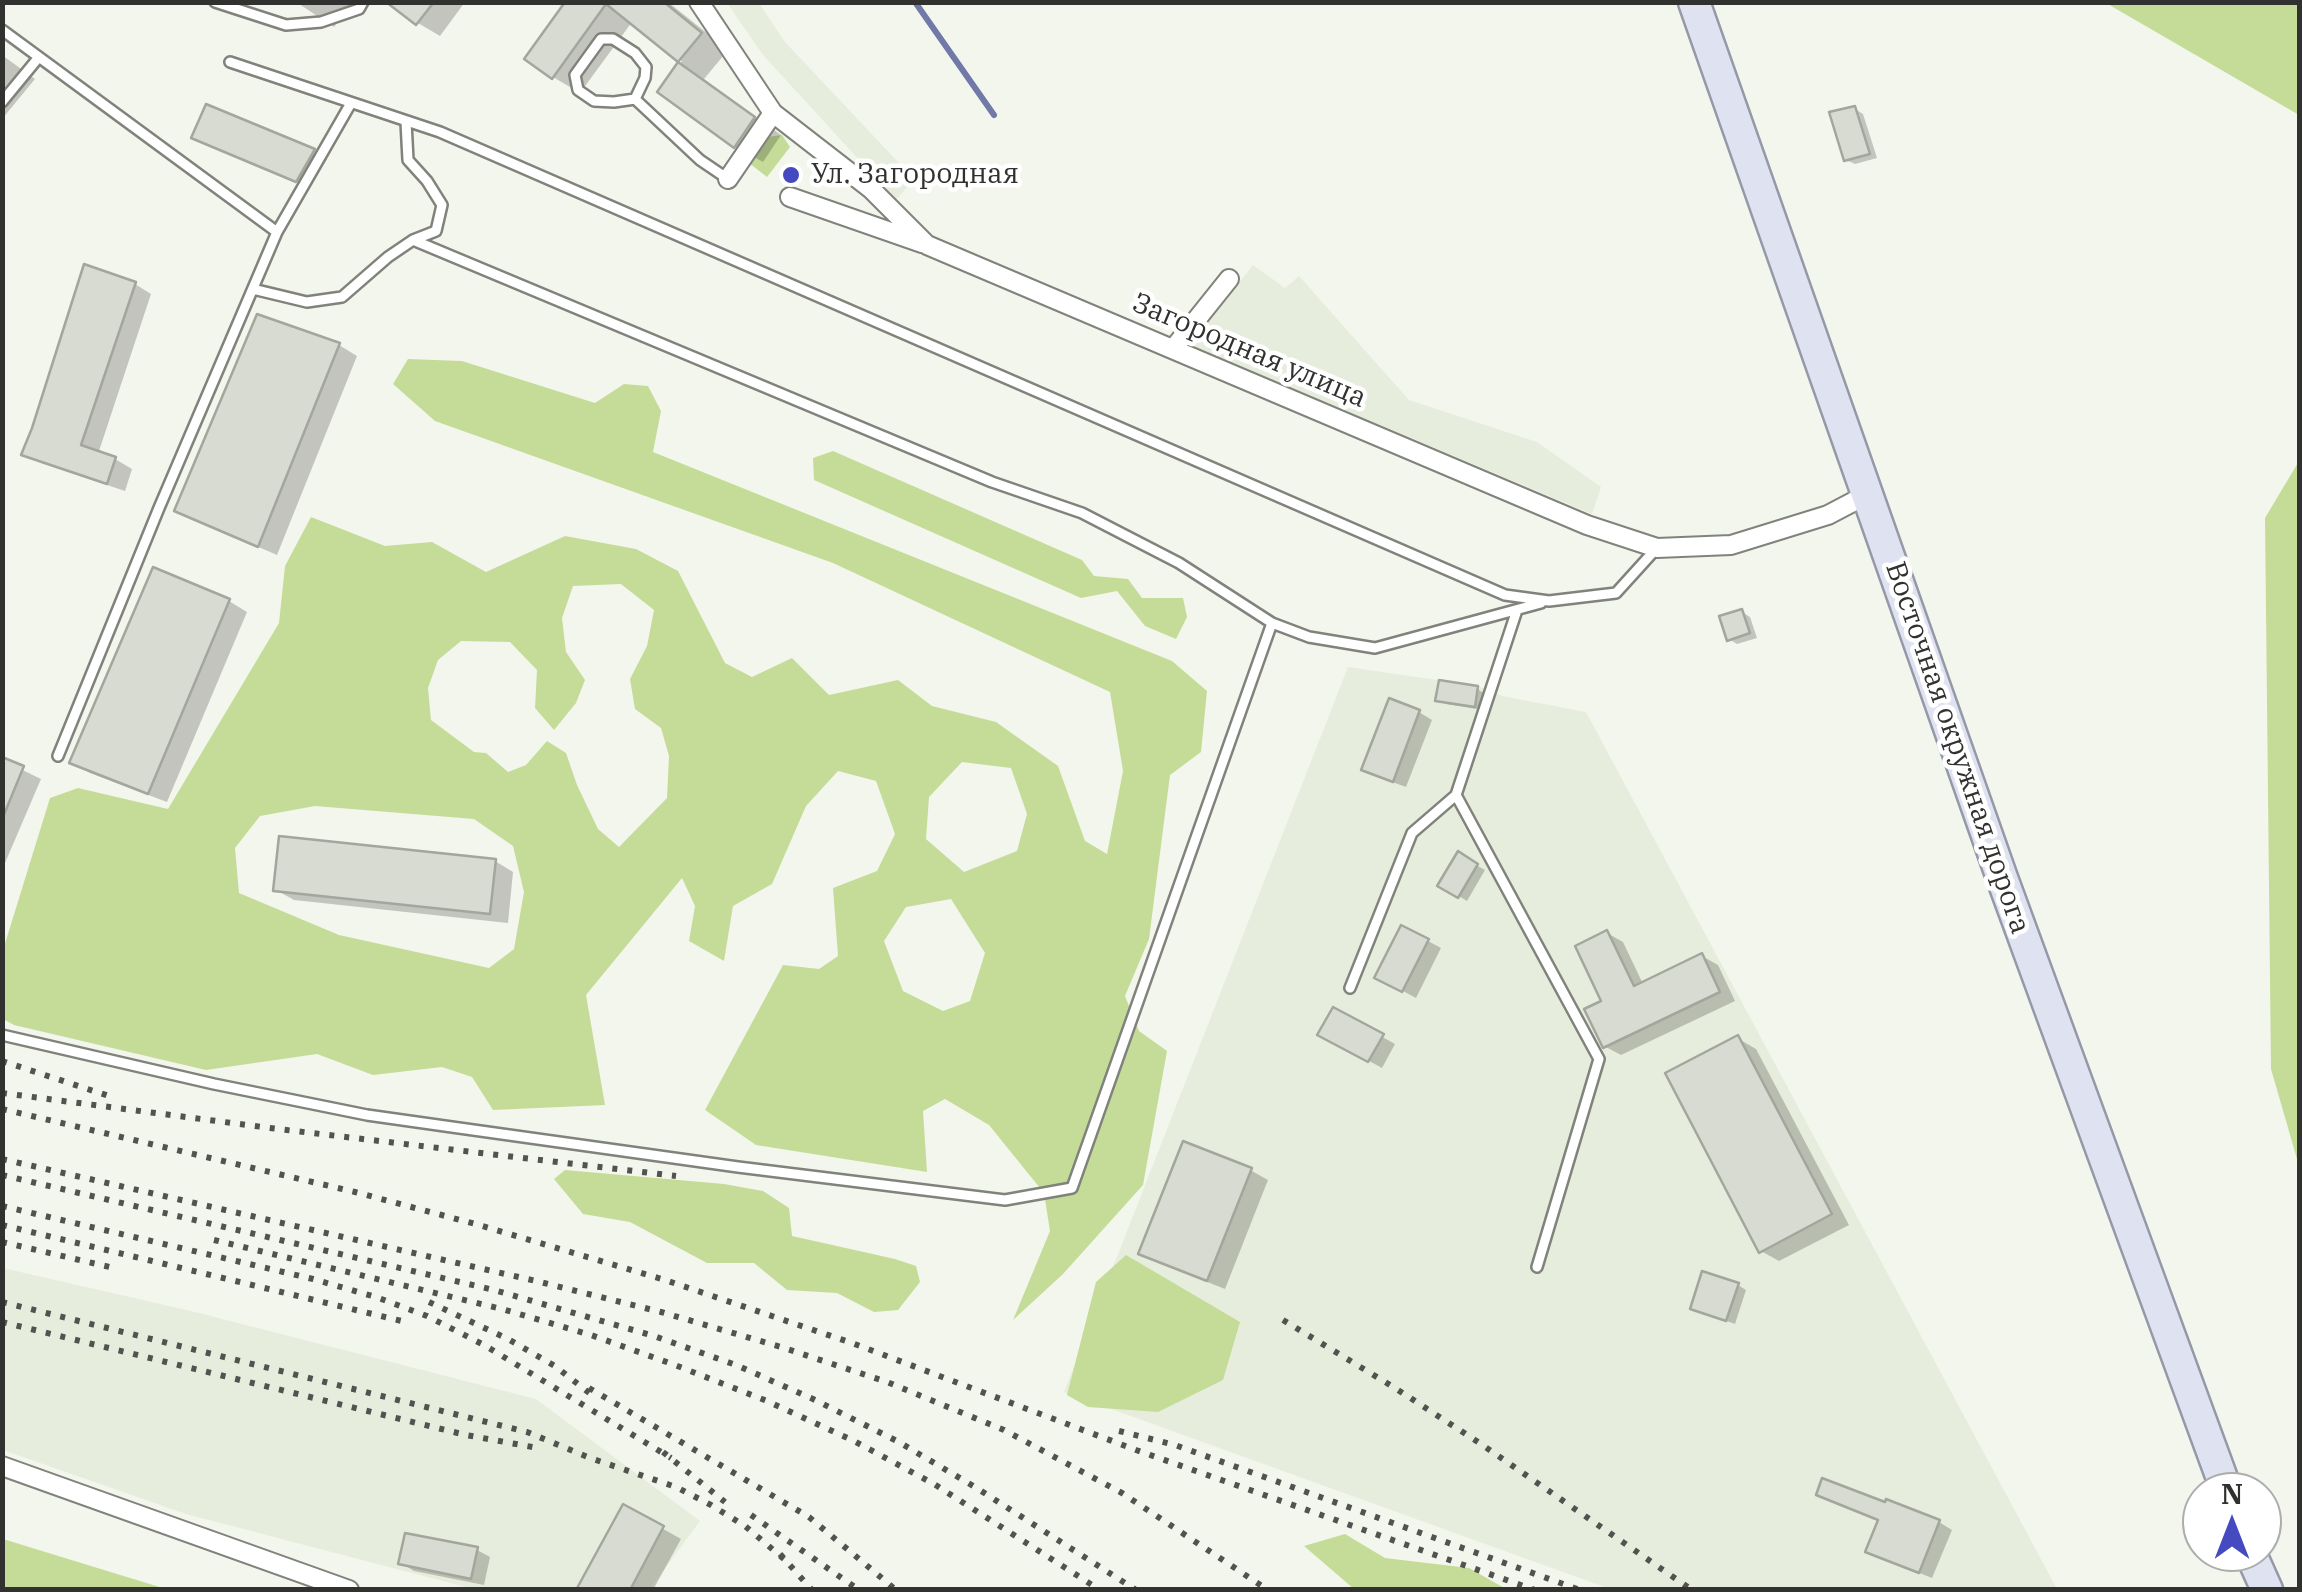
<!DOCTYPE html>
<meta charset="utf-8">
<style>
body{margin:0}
#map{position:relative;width:2302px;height:1592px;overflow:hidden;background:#f3f6ed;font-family:"IBM Plex Serif",serif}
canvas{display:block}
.frame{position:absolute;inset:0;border:5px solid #31322f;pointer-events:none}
.north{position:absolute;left:2182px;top:1472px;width:100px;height:100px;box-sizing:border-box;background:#fff;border:2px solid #adadac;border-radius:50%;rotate:0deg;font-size:28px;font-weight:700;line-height:40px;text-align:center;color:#31322f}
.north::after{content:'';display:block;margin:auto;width:35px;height:45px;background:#464ac0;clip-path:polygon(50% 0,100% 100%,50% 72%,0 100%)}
</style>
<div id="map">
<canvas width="2302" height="1592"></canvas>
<div class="frame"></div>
<div class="north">N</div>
</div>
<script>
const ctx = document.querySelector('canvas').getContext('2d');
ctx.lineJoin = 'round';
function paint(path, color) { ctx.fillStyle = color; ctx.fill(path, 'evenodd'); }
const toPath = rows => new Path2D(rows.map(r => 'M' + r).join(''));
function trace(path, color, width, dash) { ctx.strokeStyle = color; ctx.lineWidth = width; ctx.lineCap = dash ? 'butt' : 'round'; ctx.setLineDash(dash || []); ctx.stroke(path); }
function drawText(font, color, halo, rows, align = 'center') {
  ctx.font = font + ' "IBM Plex Serif",serif'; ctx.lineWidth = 9; ctx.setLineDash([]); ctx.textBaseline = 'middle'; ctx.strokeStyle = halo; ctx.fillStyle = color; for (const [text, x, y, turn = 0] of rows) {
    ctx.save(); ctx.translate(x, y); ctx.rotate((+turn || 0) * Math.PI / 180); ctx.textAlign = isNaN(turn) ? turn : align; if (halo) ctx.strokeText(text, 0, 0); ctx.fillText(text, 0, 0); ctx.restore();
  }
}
const built = toPath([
 [727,3,759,3,785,42,914,179,896,200,763,55],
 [1253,265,1285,288,1299,276,1409,400,1537,442,1601,487,1592,514,1190,345],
 [1348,667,1478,686,1502,696,1586,712,2057,1589,1610,1589,1064,1392],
 [3,1268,191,1311,536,1399,700,1521,650,1589,473,1589,186,1514,3,1450]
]);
const green = toPath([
 [2106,3,2299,3,2299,115],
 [782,135,790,147,767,177,749,163,767,137],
 [408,359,462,361,595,403,624,384,648,386,661,411,653,452,1172,661,1207,691,1201,752,1170,775,1149,939,1125,996,1139,1031,1167,1051,1143,1185,1063,1274,1013,1320,1050,1231,1044,1193,989,1125,945,1099,923,1111,927,1172,756,1145,705,1110,783,965,819,969,838,956,833,888,877,871,895,834,876,781,838,771,806,806,772,884,733,906,724,961,689,941,695,906,682,878,586,995,605,1105,493,1110,472,1077,442,1067,373,1075,317,1054,206,1070,14,1025,3,1019,3,950,50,798,78,788,168,809,279,623,285,566,311,517,385,546,432,542,486,572,565,536,636,549,678,571,725,663,752,677,792,658,829,695,898,680,932,706,996,722,1058,766,1085,841,1107,854,1123,771,1110,692,833,563,435,421,393,384],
 [621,584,654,610,647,646,630,679,635,709,661,728,669,756,667,798,619,847,598,829,577,785,566,753,547,741,526,765,508,772,486,753,474,752,431,720,428,688,438,660,461,641,510,642,537,670,535,708,554,730,576,703,585,680,566,652,562,618,573,586],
 [962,762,1011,768,1027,814,1017,851,964,872,926,839,929,797],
 [315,806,474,819,513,846,524,892,514,949,489,968,339,935,239,893,235,848,260,816],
 [951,899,985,953,970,1001,943,1011,903,991,884,941,906,907],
 [833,451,1082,560,1094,576,1128,579,1142,598,1183,598,1187,617,1176,639,1145,626,1117,591,1081,598,814,480,813,458],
 [2299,461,2300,461,2299,1166,2271,1069,2265,518],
 [565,1170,724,1184,763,1191,789,1208,792,1236,895,1259,916,1266,920,1282,898,1310,874,1312,837,1293,787,1290,754,1263,707,1263,630,1222,583,1214,554,1179],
 [1126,1255,1240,1322,1223,1380,1158,1412,1088,1407,1067,1395,1096,1282],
 [1345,1534,1385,1558,1469,1568,1506,1589,1354,1589,1304,1546],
 [2,1539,3,1539,166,1589,3,1589]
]);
const shadow = toPath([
 [296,2,353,2,334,27],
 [392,2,465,2,440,36,418,23],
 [568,2,668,2,728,50,704,79,781,135,763,162,735,146,660,91,682,61,632,22,580,93,553,77],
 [2,55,35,79,2,119],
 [207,107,327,159,310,188,207,145],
 [1855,109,1863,114,1877,158,1855,164,1846,160],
 [135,284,151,294,98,454,115,459,132,469,125,491,41,463,24,454],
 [259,317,339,345,357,356,277,555,196,520],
 [229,601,247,612,167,802,90,773,72,762],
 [1742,612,1750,617,1757,638,1737,644,1729,639],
 [1477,689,1486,694,1483,710,1446,704,1438,699],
 [1419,712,1432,720,1406,787,1378,777,1364,769],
 [2,760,41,779,2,870],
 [1458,855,1485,870,1467,901,1440,885],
 [495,861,513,872,508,923,294,900,276,890],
 [1607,933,1623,942,1643,984,1702,956,1718,965,1735,1001,1621,1055,1604,1046],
 [1428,941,1441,948,1416,998,1377,977],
 [1334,1010,1395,1044,1382,1068,1320,1034],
 [1737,1038,1756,1049,1849,1225,1779,1261,1761,1251],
 [1250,1170,1268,1180,1225,1289,1159,1263,1141,1253],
 [1738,1285,1746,1290,1735,1324,1701,1312],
 [624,1507,681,1539,653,1590,579,1590],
 [1880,1521,1939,1522,1952,1530,1932,1578,1882,1558],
 [477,1550,490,1557,484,1585,414,1571,401,1563]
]);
const stream = toPath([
 [915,2,994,115]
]);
const building = toPath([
 [386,2,434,2,416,25,386,2],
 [565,2,664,2,702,33,678,62,606,4,552,79,524,59,565,2],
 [678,62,755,117,734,148,657,92,678,62],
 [206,104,315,149,296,182,191,138,206,104],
 [1855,106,1870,154,1844,161,1829,112,1855,106],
 [84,264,136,282,81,445,116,457,107,484,21,455,32,428,84,264],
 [257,314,340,343,258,547,174,511,257,314],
 [153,567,230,599,148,794,69,763,153,567],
 [1742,609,1750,633,1727,641,1719,616,1742,609],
 [1439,680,1478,686,1475,707,1435,701,1439,680],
 [1389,698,1420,710,1393,782,1361,770,1389,698],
 [2,757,24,766,3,817,2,817,2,757],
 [279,836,496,859,490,914,273,891,279,836],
 [1458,851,1478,864,1458,898,1437,886,1458,851],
 [1401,925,1429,939,1402,992,1374,978,1401,925],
 [1607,930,1634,986,1702,953,1720,992,1603,1048,1584,1009,1601,1001,1575,946,1607,930],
 [1333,1007,1384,1034,1368,1062,1317,1035,1333,1007],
 [1738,1035,1832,1214,1759,1253,1665,1073,1738,1035],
 [1183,1141,1252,1168,1207,1281,1138,1254,1183,1141],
 [1702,1271,1739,1283,1726,1321,1690,1309,1702,1271],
 [1822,1478,1885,1502,1886,1499,1940,1520,1919,1573,1865,1552,1878,1520,1816,1495,1822,1478],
 [623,1504,664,1526,630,1590,576,1590,623,1504],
 [405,1533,478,1547,471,1579,398,1564,405,1533]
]);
const lane = toPath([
 [215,2,286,25,321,22,359,9,363,2],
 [2,30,277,232],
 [230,62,440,132,1505,595,1549,601,1616,593,1655,550],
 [635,99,614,102,594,101,578,90,575,75,601,39,613,39,635,53,646,67,645,78,635,99,700,160,728,179],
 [2,102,39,57],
 [413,240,992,482,1082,513,1179,563,1272,623,1309,637,1375,648,1541,603],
 [253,289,307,302,342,297,388,257,413,240,436,231,442,205,427,181,408,160,406,122],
 [1517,610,1456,795,1599,1059,1537,1267],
 [58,756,159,508,277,232,351,103],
 [1350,988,1412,833,1456,795],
 [2,1035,214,1084,367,1115,459,1128,738,1167,1005,1200,1072,1188,1272,623]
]);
const street = toPath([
 [699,2,773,113,871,189,927,245,1587,525,1657,548,1731,545,1828,515,1868,494],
 [728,179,773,113],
 [790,197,922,243],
 [1173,349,1229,279],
 [2,1466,349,1590]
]);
const primary = toPath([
 [1694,2,2002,878,2227,1492],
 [2250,1552,2267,1590]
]);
const rail = toPath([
 [2,1061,112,1097],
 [2,1093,278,1129,676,1176],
 [2,1109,355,1192,479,1225,665,1280,852,1343,1136,1450,1535,1590],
 [2,1159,536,1281,661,1312,781,1347,887,1382,1004,1430,1122,1493,1268,1590],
 [2,1175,494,1290,654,1336,736,1365,813,1399,897,1441,975,1487,1136,1590],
 [2,1206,313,1279,376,1297,427,1316,484,1345,671,1458],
 [2,1225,406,1322],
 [214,1240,502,1309,591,1335,675,1365,767,1401,854,1441,934,1484,1100,1590],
 [2,1242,114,1268],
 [2,1302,527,1432,590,1458,676,1487,711,1505,745,1526,790,1564],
 [429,1302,508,1339,555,1366,597,1399],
 [1283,1320,1395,1388,1481,1444,1692,1590],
 [2,1322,466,1435,538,1448],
 [589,1388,809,1517,896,1590],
 [1119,1431,1175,1445,1580,1590],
 [663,1452,725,1502],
 [751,1515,859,1590],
 [780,1554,812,1590]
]);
const markers = [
 [791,175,10,"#464ac0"]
];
const poiNames = [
 ["Ул. Загородная",811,175]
];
const streetNames = [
 ["Загородная улица",1249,351,23],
 ["Восточная окружная дорога",1957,748,71]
];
paint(built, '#e7eddd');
paint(green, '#c5dc98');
paint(shadow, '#0003');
trace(stream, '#7079a7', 6);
paint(building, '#d8dbd2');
trace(building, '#a2a69d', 2.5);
trace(lane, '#80837b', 14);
trace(street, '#80837b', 22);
trace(primary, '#9498a7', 35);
trace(lane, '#fff', 9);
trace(street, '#fff', 18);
trace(primary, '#dfe2f1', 30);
trace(rail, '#52534f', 6, [5, 10]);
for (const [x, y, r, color] of markers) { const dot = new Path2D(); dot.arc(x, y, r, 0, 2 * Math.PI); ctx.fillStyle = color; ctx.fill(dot); trace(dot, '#fff', 4); }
drawText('28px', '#31322f', '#fff', poiNames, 'left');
drawText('28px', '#31322f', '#fff', streetNames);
</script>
